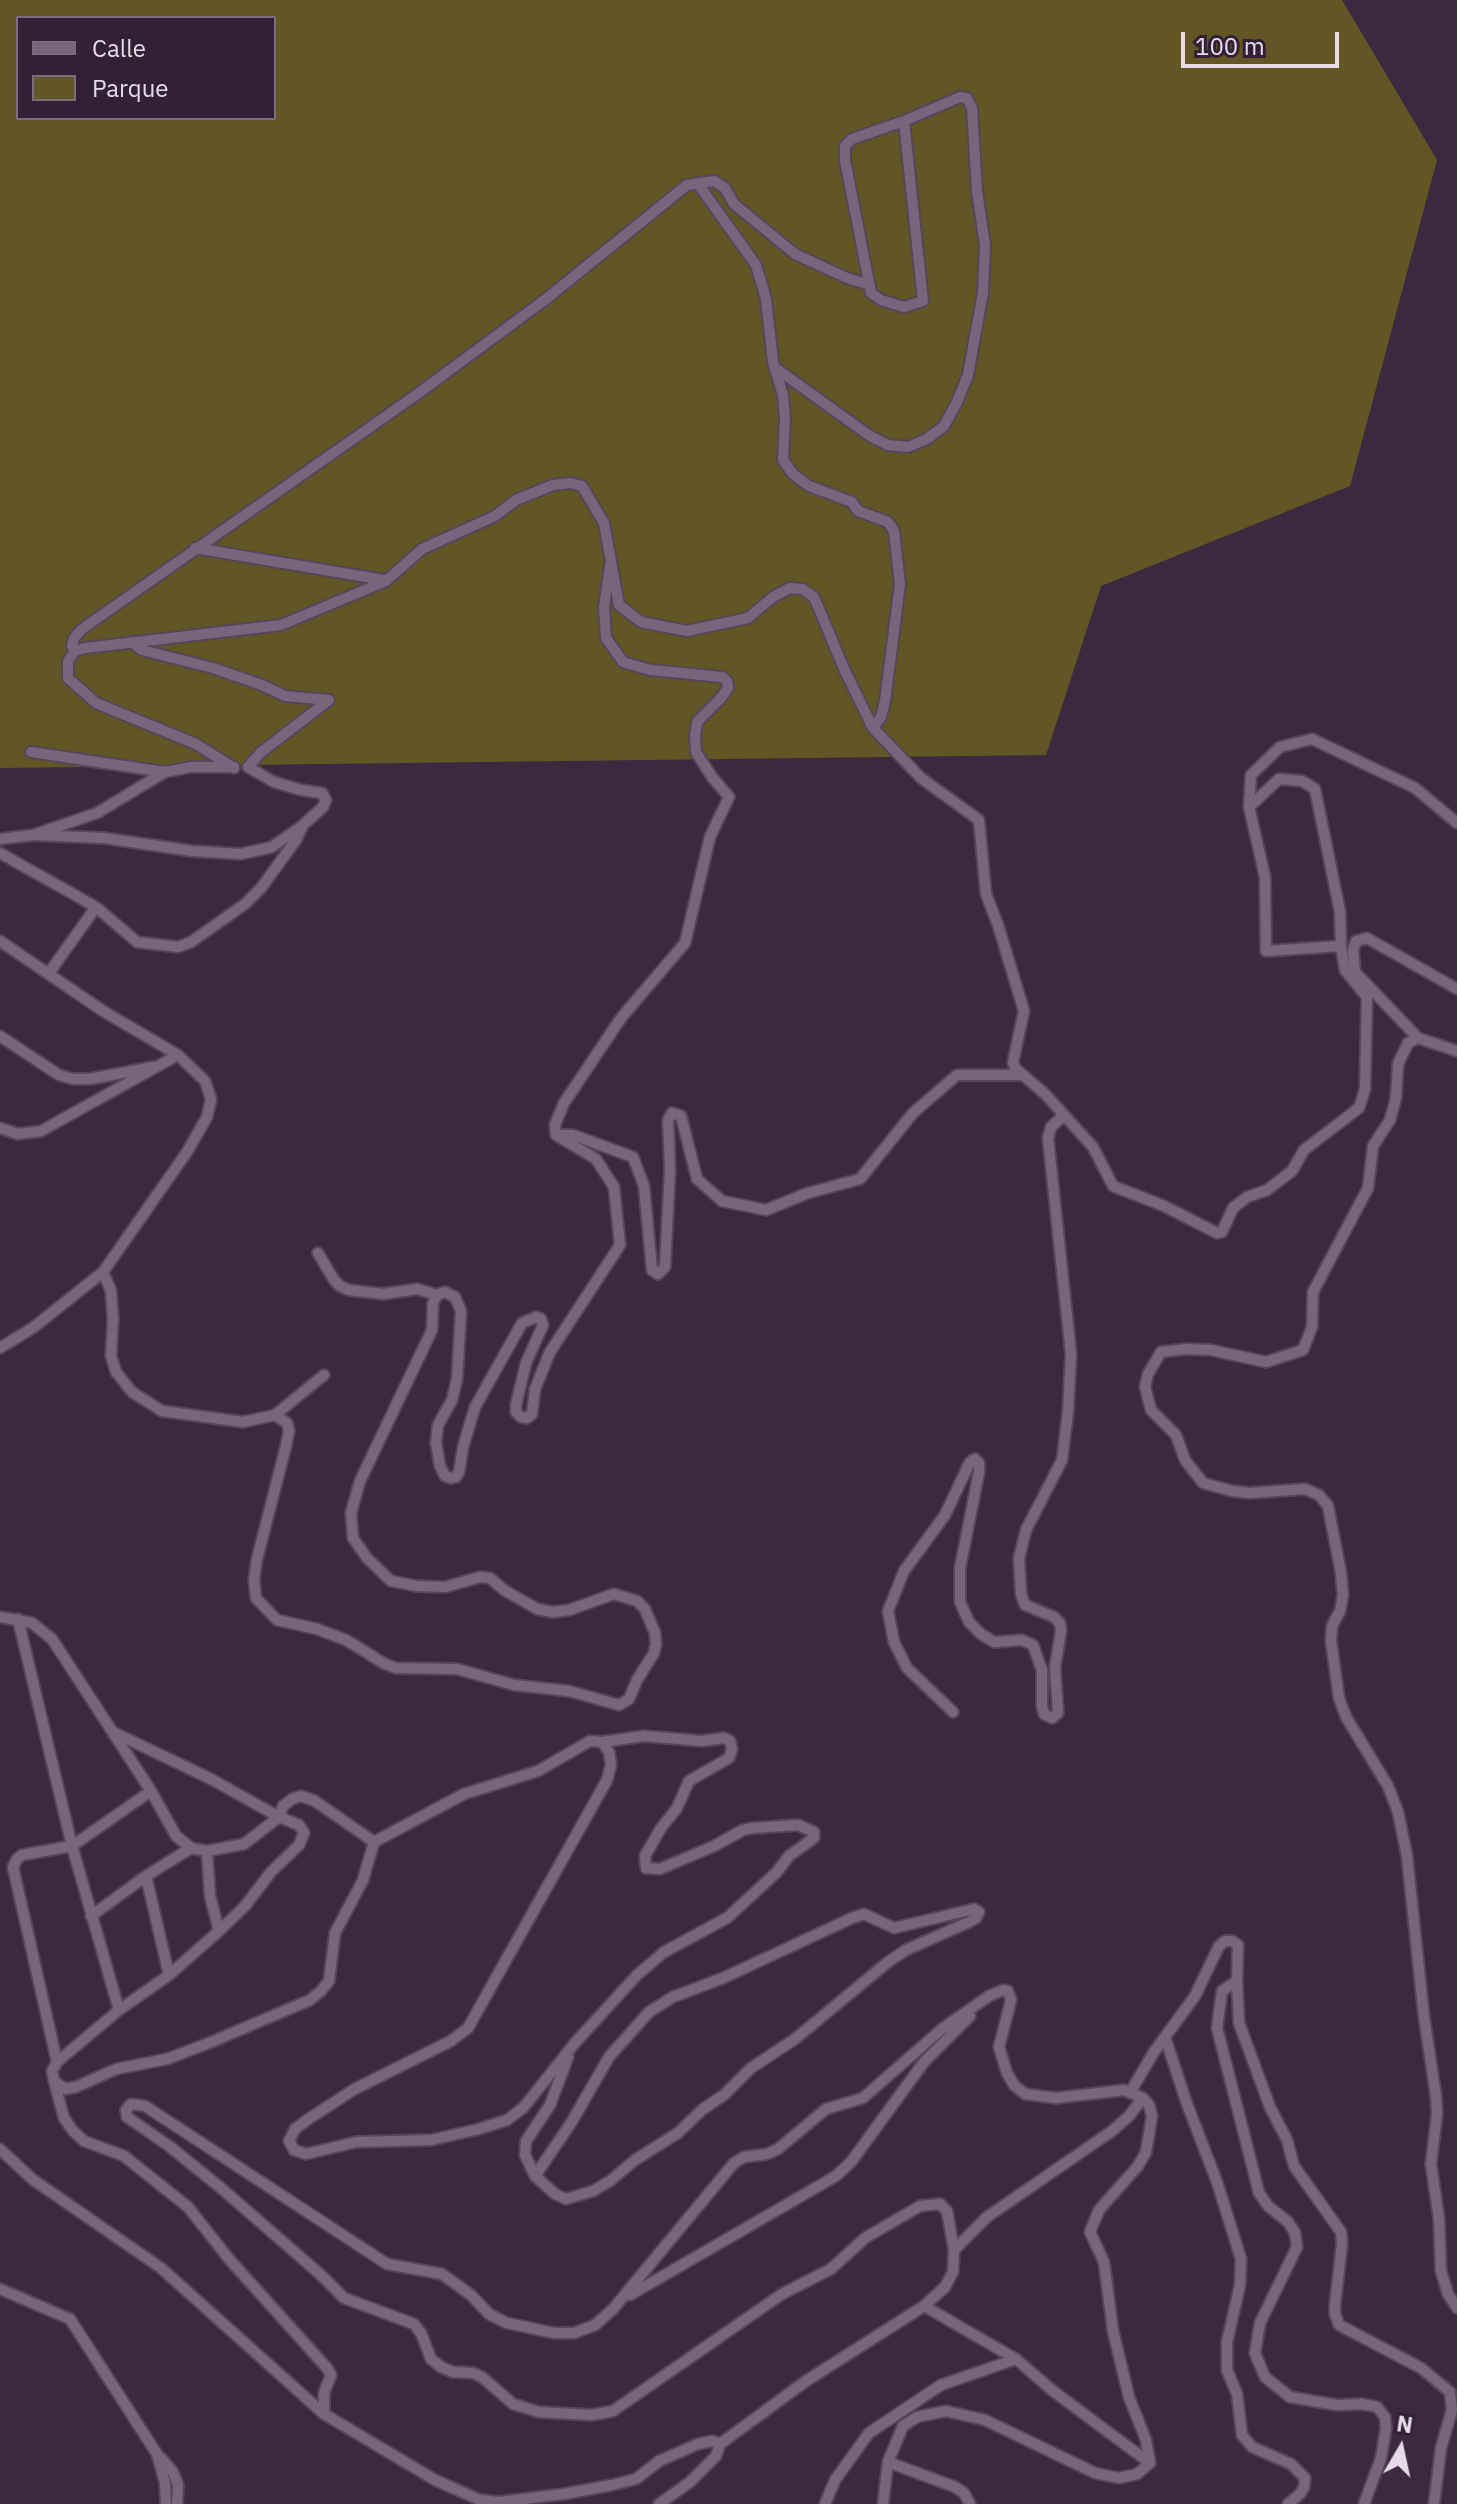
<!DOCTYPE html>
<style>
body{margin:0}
#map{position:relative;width:1457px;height:2504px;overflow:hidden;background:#3c2940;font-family:"IBM Plex Sans",sans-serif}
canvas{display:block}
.legend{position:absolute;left:16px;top:16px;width:260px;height:104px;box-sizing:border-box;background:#322036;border:2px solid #7a6b7e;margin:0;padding:10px 14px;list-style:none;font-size:24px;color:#e7dbe9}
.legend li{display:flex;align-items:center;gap:16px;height:40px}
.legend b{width:40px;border:2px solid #7a6b7e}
.north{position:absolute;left:1361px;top:2408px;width:80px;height:80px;-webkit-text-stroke:6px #322036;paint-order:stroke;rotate:9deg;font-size:22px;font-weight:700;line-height:32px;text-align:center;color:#e7dbe9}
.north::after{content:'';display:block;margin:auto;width:28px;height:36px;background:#e7dbe9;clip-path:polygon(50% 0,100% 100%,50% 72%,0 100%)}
.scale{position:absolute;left:1181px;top:32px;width:158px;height:36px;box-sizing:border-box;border:4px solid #e7dbe9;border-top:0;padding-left:10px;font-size:24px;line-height:28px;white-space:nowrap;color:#e7dbe9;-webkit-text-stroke:6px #322036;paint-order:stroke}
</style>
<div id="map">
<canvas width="1457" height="2504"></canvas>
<ul class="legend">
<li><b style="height:10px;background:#79647e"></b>Calle</li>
<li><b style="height:22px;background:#625724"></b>Parque</li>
</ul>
<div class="north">N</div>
<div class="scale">100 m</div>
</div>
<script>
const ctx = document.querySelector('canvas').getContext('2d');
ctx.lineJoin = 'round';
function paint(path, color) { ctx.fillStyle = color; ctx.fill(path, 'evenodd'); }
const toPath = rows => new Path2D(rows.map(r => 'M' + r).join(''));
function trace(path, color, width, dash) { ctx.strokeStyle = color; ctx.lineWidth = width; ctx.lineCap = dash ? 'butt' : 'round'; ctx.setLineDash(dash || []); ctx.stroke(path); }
const green = toPath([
 [0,0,1342,0,1437,160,1350,486,1101,586,1046,755,0,768],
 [18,18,274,18,274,118,18,118]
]);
const minor = toPath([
 [698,184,756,265,766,299,773,362,783,395,785,419,783,460,793,474,809,486,852,502,858,511,888,522,894,531,900,584,885,701,881,717,873,728],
 [774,367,870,436,888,445,908,447,927,439,944,426,957,402,968,375,983,293,985,245,977,191,972,108,967,98,960,97,904,121,852,139,845,146,845,160,871,293,881,300,904,307,923,301,904,121],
 [195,548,384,580],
 [75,651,72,646,74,638,82,629,416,395,546,299,687,185,714,181,725,188,734,204,795,254,847,278,870,285],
 [31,752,165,772],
 [234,768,196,744,96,703,68,678,68,661,75,651,85,648,281,625,386,581,422,549,495,516,516,500,553,485,571,483,582,486,604,523,619,605,641,622,687,631,748,618,773,597,790,588,802,589,814,597,845,671,873,728,921,778,979,820,986,894,998,925,1024,1011,1013,1062,1015,1068,1045,1094,1093,1147,1113,1186,1164,1206,1217,1233,1222,1232,1233,1208,1247,1197,1267,1190,1292,1171,1304,1150,1359,1108,1365,1089,1367,997,1345,970,1341,946,1340,912,1315,789,1302,781,1279,779,1249,807,1265,877,1266,951,1341,946],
 [1249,807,1251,775,1280,747,1312,739,1415,788,1457,823],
 [33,835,104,838,192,851,241,854,272,847,302,826],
 [0,839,33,835,97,813,165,772,191,767,234,767],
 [0,853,96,907,137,942,178,947,191,942,245,904,261,888,296,840,303,825,323,807,326,800,322,793,301,790,274,782,248,767,260,753,329,700,285,696,262,685,213,668,142,650,132,642],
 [0,941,103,1011,178,1055,205,1081,211,1099,207,1117,187,1152,103,1272,34,1327,0,1348],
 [49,973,96,907],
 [1457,989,1367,938,1356,941,1353,950,1355,972,1418,1038,1457,1051],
 [0,1036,59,1075,73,1079,90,1079,153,1067],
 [1418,1038,1408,1043,1398,1064,1396,1098,1390,1120,1373,1146,1368,1188,1313,1292,1312,1327,1303,1350,1266,1362,1211,1350,1186,1349,1161,1352,1148,1374,1145,1387,1151,1410,1176,1435,1185,1460,1203,1483,1232,1491,1249,1493,1305,1489,1319,1495,1328,1506,1341,1573,1343,1595,1340,1611,1332,1626,1331,1641,1339,1698,1346,1717,1388,1786,1398,1812,1407,1856,1424,2017,1436,2096,1437,2114,1431,2164,1439,2219,1441,2271,1448,2294,1457,2308],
 [0,1128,18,1134,41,1131,178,1055],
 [557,1135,573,1135,633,1157,644,1186,652,1270,658,1274,665,1267,670,1169,668,1120,672,1113,681,1116,697,1179,722,1201,766,1210,808,1193,860,1179,913,1113,957,1075,1023,1075],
 [318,1253,334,1280,340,1286,349,1290,383,1294,417,1289,437,1295],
 [103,1272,111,1291,113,1319,111,1356,116,1372,132,1392,162,1411,243,1422,275,1415,287,1423,289,1431,286,1446,257,1559,254,1579,256,1598,277,1620,317,1629,346,1640,385,1664,396,1668,457,1669,514,1685,569,1691,619,1705,629,1699,637,1680,654,1653,656,1644,655,1633,645,1609,637,1601,614,1594,569,1610,553,1612,537,1609,504,1590,490,1578,480,1577,445,1587,416,1586,391,1581,367,1558,353,1538,351,1513,360,1481,432,1330,433,1303,437,1295,445,1292,455,1297,461,1311,457,1379,452,1400,438,1425,436,1443,440,1466,445,1476,451,1478,456,1477,459,1472,463,1447,475,1407,522,1323,536,1317,541,1319,543,1325,526,1363,516,1405,516,1412,521,1417,527,1418,532,1414,535,1389,550,1352,620,1245,614,1187,596,1159,556,1135,555,1125,564,1103,621,1018,685,943,710,837,729,797,712,777,696,752,695,736,697,722,720,699,728,688,727,681,722,677,650,670,623,662,606,638,604,607,611,560],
 [275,1415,324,1375],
 [0,1617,32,1623,52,1639,151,1791,176,1836,191,1848,207,1851,244,1844,279,1817,283,1806,292,1799,301,1796,315,1801,374,1842,464,1794,538,1771,590,1741,602,1742,609,1752,611,1765,607,1780,468,2028,451,2041,353,2090,307,2120,295,2129,289,2141,294,2150,306,2154,356,2142,431,2140,479,2129,507,2120,524,2107,574,2044,637,1975,664,1952,727,1918,777,1872,789,1856,814,1838,814,1832,798,1825,753,1828,743,1830,714,1846,660,1869,646,1868,645,1856,661,1828,677,1808,689,1781,729,1758,732,1749,730,1741,724,1738,702,1741,644,1736,602,1742],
 [18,1619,72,1846,119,2010],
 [953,1712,907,1668,894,1642,888,1611,904,1571,945,1515,970,1462,975,1459,979,1463,979,1472,960,1568,960,1602,969,1622,981,1634,994,1642,1022,1640,1033,1645,1042,1670,1042,1706,1044,1714,1052,1718,1058,1713,1055,1667,1061,1631,1060,1623,1054,1617,1025,1605,1021,1594,1019,1558,1026,1530,1062,1460,1068,1412,1071,1354,1048,1138,1051,1127,1064,1115],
 [115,1733,211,1779,279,1817,299,1825,304,1833,299,1845,271,1872,245,1906,219,1931,169,1975,119,2010,57,2062,52,2071,54,2081,65,2089,76,2087,116,2069,167,2059,209,2043,310,2000,321,1991,329,1981,335,1933,363,1880,374,1842],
 [207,1851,210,1896,219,1931],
 [146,1876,169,1975],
 [91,1916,146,1876,191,1848],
 [1165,2037,1187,2104,1217,2182,1241,2259,1240,2285,1227,2342,1227,2370,1237,2394,1242,2435,1252,2447,1291,2464,1305,2478,1304,2487,1300,2494,1288,2504],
 [57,2062,13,1867,17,1859,22,1855,72,1846,151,1791],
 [54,2081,64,2118,73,2131,84,2141,124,2156,188,2207,229,2259,327,2368,331,2375,324,2393,324,2414],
 [1131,2091,1154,2052,1195,1996,1219,1946,1225,1941,1232,1941,1238,1945,1237,1981],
 [0,2149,32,2179,161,2268,324,2414,435,2480,480,2500,499,2502,564,2494,612,2485,636,2479,659,2461,698,2444,712,2441,720,2444,716,2456,690,2482,659,2504],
 [535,2176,571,2123,609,2057,649,2012,673,1997,723,1978,852,1918,864,1914,894,1928,974,1909,979,1912,976,1918,969,1922,906,1950,888,1962,795,2039,751,2068,724,2095,703,2109,678,2133,635,2160,610,2181,593,2191,566,2199,555,2194,535,2176,525,2155,526,2141,550,2105,568,2057],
 [954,2250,987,2217,1112,2131,1129,2116,1143,2098],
 [0,2289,70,2319,157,2454,165,2483,166,2504],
 [630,2295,836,2176,851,2162,924,2062,970,2016],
 [924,2306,1016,2359,1053,2391,1150,2463],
 [720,2444,806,2381,924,2306,945,2287,953,2272,954,2250,947,2211,940,2204,920,2206,865,2238,831,2269,782,2294,613,2411,592,2415,539,2412,513,2404,482,2377,473,2373,453,2372,441,2367,431,2359,421,2333,414,2324,344,2298,321,2275,221,2188,169,2146,127,2117,126,2110,131,2104,145,2106,387,2264,442,2274,471,2295,489,2314,507,2323,554,2333,574,2333,595,2325,613,2309,734,2163,744,2157,767,2154,778,2149,826,2109,863,2098,943,2028,989,1996,1003,1990,1008,1991,1011,2000,999,2047,1007,2073,1014,2085,1025,2094,1056,2098,1124,2090,1143,2098,1149,2105,1152,2116,1146,2152,1138,2166,1099,2210,1090,2232,1104,2262,1113,2331,1129,2397,1146,2440,1150,2463],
 [161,2458,173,2472,178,2485,177,2504],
 [888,2462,955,2487,964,2493,970,2504],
 [825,2504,835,2480,869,2433,941,2385,1016,2359],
 [883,2504,888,2462,903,2426,917,2417,946,2411,985,2420,1095,2473,1119,2478,1137,2474,1150,2463],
 [1364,2504,1381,2458,1386,2428,1385,2417,1377,2407,1362,2404,1337,2405,1290,2397,1265,2377,1255,2353,1260,2323,1297,2247,1295,2233,1288,2222,1268,2206,1259,2193,1217,2028,1222,1991,1237,1981,1239,2023,1270,2107,1287,2140,1294,2166,1341,2232,1342,2244,1335,2304,1335,2314,1339,2325,1421,2368,1450,2392,1452,2410,1441,2448,1434,2504]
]);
paint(green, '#625724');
trace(minor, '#564659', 14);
trace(minor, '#79647e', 10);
</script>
